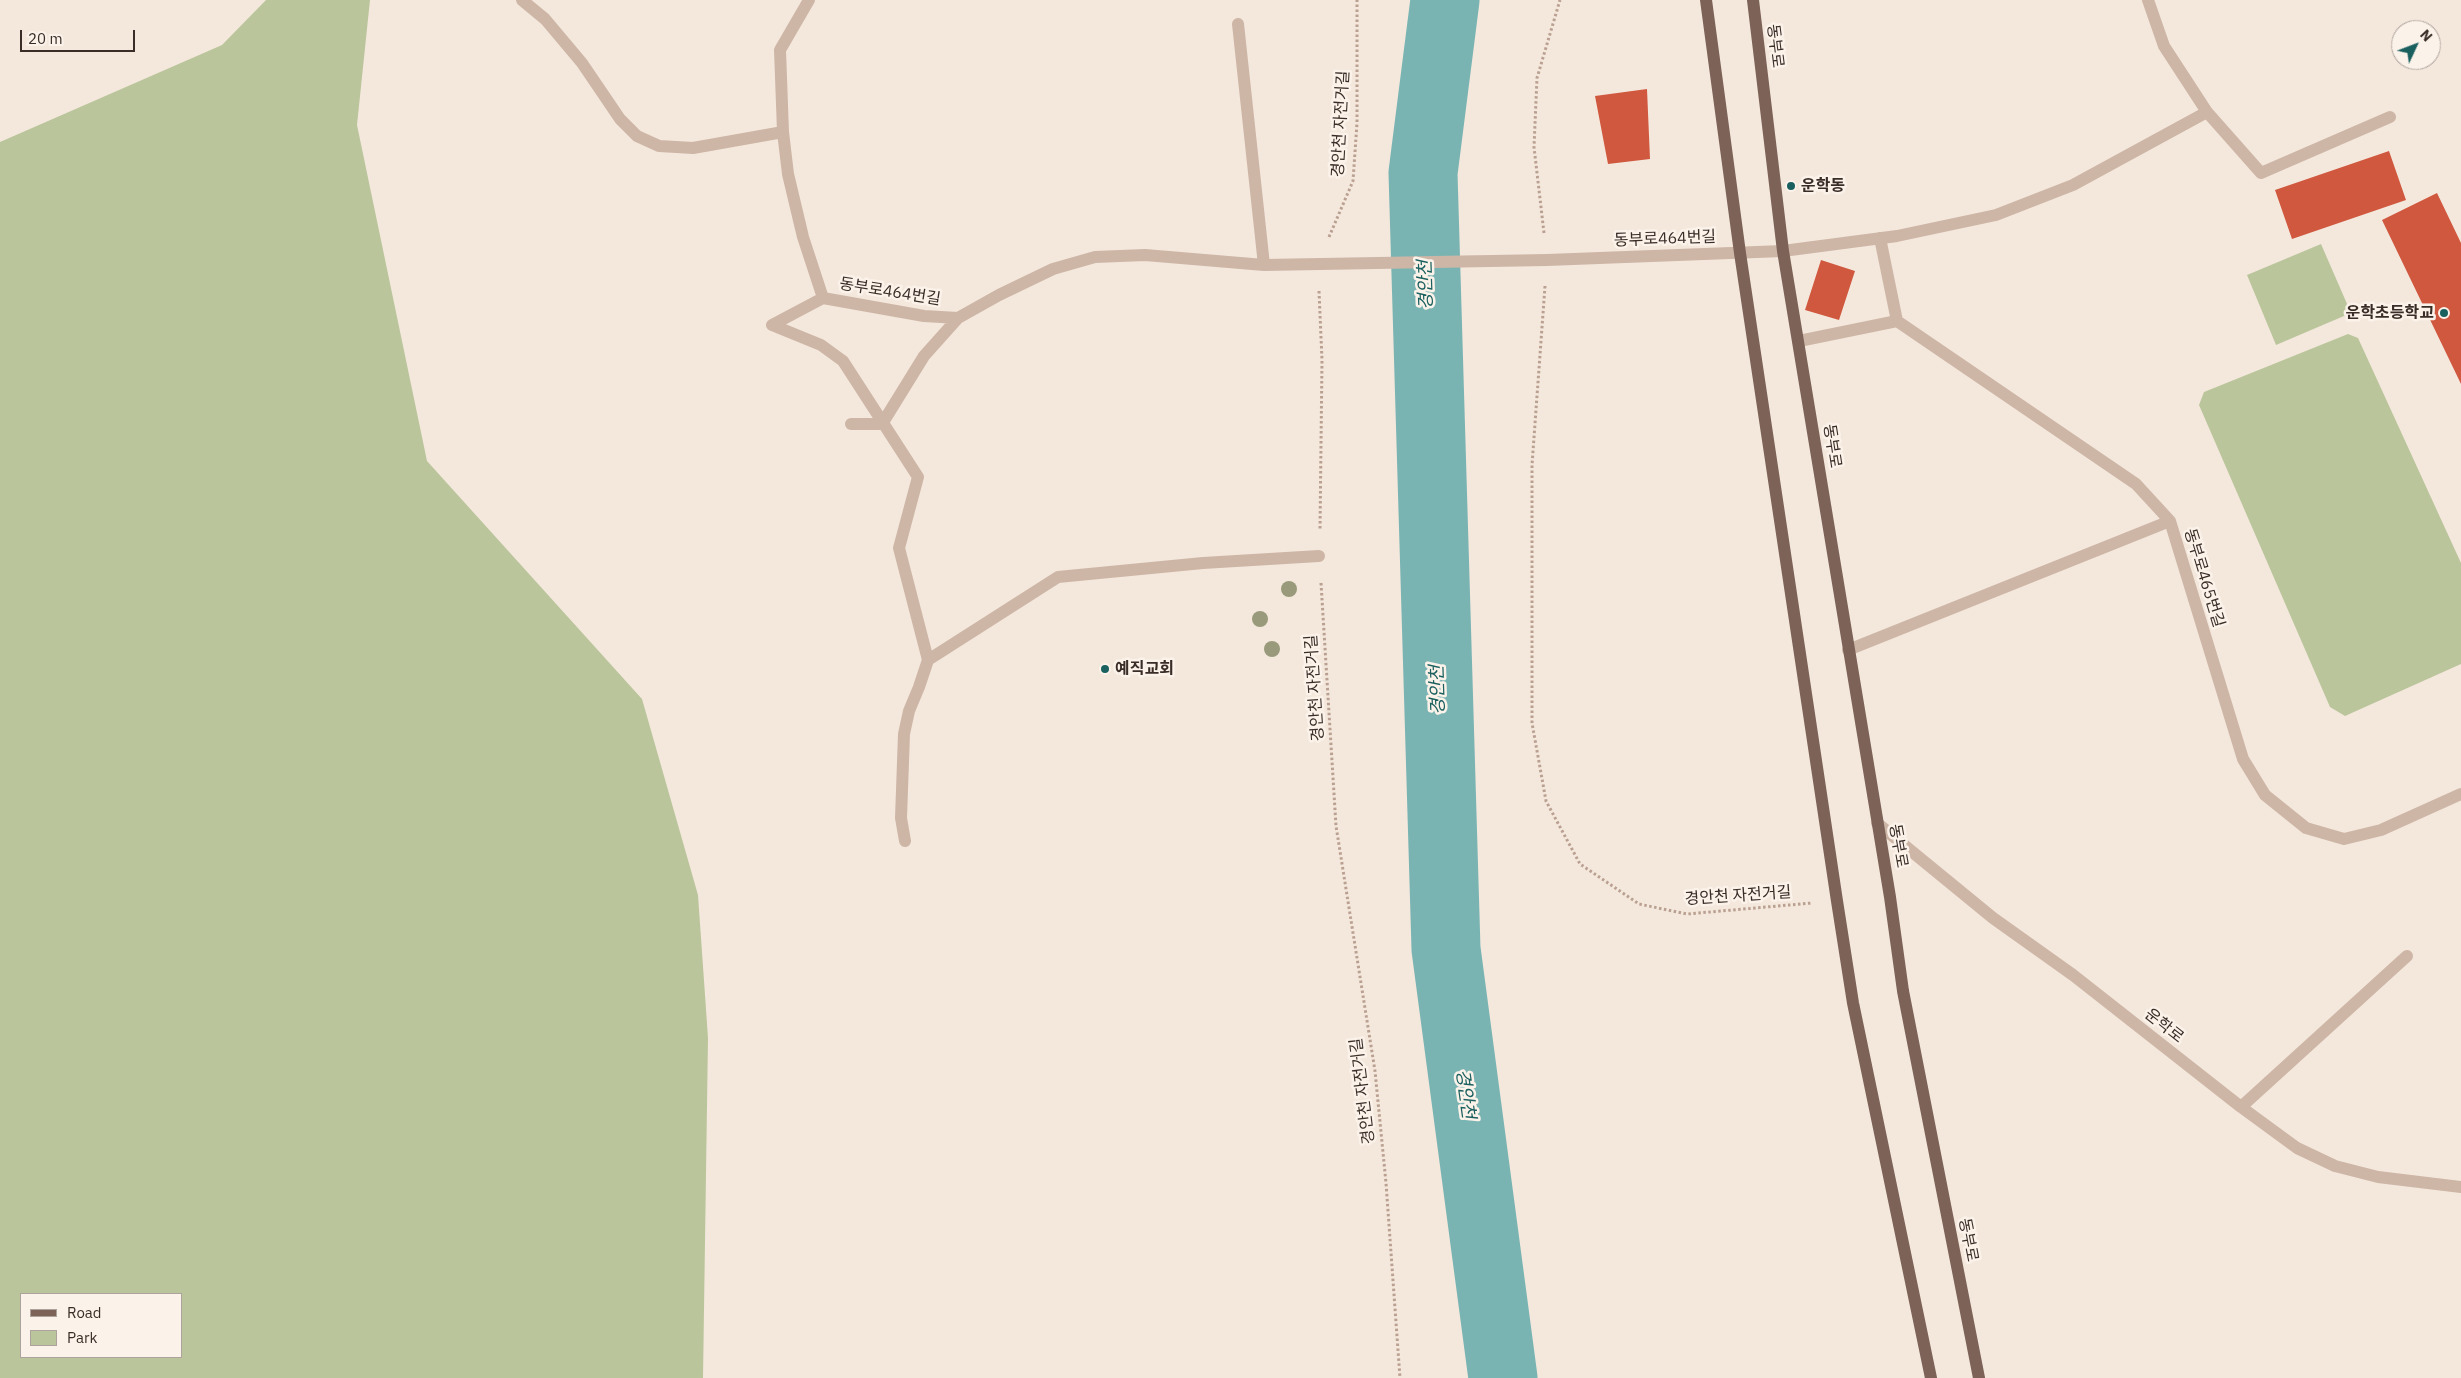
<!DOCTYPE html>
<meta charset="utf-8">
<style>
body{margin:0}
#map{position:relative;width:2461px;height:1378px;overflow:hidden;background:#f4e8dd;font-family:"IBM Plex Sans",sans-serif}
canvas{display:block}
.legend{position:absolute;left:20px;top:1293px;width:162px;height:65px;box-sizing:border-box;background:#fbf2ea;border:1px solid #aea39c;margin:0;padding:6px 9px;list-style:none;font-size:15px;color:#3a2d28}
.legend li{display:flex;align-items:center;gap:10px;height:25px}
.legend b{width:25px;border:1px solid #aea39c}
.north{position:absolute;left:2391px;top:20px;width:50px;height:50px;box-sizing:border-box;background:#fbf2ea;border:1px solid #aea39c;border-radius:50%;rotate:47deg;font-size:14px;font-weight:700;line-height:20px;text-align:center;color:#3a2d28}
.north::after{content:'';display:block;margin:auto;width:18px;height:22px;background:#1a605f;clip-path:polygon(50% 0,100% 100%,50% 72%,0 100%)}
.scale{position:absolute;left:20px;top:30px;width:115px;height:22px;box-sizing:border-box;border:2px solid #3a2d28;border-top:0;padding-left:6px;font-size:15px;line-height:18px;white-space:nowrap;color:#3a2d28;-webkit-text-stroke:4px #fbf2ea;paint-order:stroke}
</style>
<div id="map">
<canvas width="2461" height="1378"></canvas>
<ul class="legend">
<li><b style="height:6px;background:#7d6258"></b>Road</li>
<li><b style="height:14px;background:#bac59b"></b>Park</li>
</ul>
<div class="north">N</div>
<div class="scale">20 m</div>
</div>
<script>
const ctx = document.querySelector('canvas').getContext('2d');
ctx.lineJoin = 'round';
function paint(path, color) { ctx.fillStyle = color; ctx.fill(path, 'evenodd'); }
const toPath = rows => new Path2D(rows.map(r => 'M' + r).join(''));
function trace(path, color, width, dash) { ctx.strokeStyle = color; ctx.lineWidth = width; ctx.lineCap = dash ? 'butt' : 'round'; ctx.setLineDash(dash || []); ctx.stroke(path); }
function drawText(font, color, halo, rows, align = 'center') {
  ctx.font = font + ' "IBM Plex Sans","Noto Sans KR",sans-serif'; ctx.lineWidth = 5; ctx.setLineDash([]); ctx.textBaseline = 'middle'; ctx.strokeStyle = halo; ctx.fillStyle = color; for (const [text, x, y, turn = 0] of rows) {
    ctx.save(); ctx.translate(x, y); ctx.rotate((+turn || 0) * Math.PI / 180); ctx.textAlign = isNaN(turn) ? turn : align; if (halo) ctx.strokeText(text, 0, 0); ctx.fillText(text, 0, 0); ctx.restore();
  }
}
const green = toPath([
 [266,0,370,0,357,125,427,461,642,699,698,895,708,1038,703,1378,0,1378,0,142,222,45],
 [181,1294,181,1357,21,1357,21,1294],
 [2321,244,2351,313,2276,345,2247,275],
 [2348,334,2358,338,2461,563,2461,664,2345,716,2330,707,2199,405,2204,392]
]);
const river = toPath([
 [1445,0,1423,173,1446,949,1503,1378]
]);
const building = toPath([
 [1647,89,1650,159,1608,164,1595,96],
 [2389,151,2406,200,2292,239,2275,190],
 [2437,193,2461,243,2461,384,2382,220],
 [1821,260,1855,271,1839,320,1805,310]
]);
const path = toPath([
 [1544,233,1534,147,1537,78,1560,0],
 [1329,237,1353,181,1357,123,1357,0],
 [1545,286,1532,465,1532,723,1546,801,1580,864,1639,904,1687,914,1812,903],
 [1319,291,1322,360,1320,529],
 [1321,583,1336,826,1375,1071,1386,1183,1400,1378]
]);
const minor = toPath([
 [522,0,545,19,582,63,620,119,637,136,659,146,693,148,783,132,788,174,803,237,823,298,924,316,958,318,999,295,1053,269,1095,257,1145,255,1264,265,1547,260,1783,251,1897,236,1996,215,2073,185,2207,112],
 [2148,0,2164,46,2207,112,2261,173,2390,117],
 [1238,24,1264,265],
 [783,132,780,50,809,0],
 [1880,238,1897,321],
 [823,298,772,325,821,345,843,361,918,477,899,548,928,660,919,687,909,711,904,734,901,818,905,841],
 [1799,341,1897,321,2136,484,2170,521,2243,759,2265,795,2306,828,2344,839,2381,830,2461,794],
 [851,424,882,424,924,356,958,318],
 [1848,650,2170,521],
 [928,660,1058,577,1203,563,1319,556],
 [1877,823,1993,918,2073,975,2241,1107,2297,1148,2335,1166,2378,1177,2461,1187],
 [2241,1107,2407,956]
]);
const major = toPath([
 [1706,0,1740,253,1837,901,1853,1003,1931,1378],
 [1753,0,1783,251,1890,897,1903,991,1979,1378]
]);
const trees = [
 [1289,589],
 [1260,619],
 [1272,649]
];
const markers = [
 [1791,186,5,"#1a605f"],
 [2444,313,5,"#1a605f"],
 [1105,669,5,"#1a605f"]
];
const streetNames = [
 ["동부로",1775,46,83],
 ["경안천 자전거길",1341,124,-87],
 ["동부로464번길",1665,239,-2],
 ["동부로464번길",890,292,9],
 ["동부로",1832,446,81],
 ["동부로465번길",2204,578,73],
 ["경안천 자전거길",1315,688,-94],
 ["동부로",1898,846,80],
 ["경안천 자전거길",1738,896,-4],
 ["운학로",2164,1026,38],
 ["경안천 자전거길",1363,1091,-97],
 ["동부로",1968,1240,79]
];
const poiNames = [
 ["운학동",1801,186],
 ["운학초등학교",2434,313,"right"],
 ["예직교회",1115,669]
];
const waterNames = [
 ["경안천",1426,285,-92],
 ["경안천",1438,690,-92],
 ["경안천",1465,1094,82]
];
paint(green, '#bac59b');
trace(river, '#79b4b3', 69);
paint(building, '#d0583f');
trace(path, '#baa091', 3, [2.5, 2.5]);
trace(minor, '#ceb6a7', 12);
trace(major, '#7d6258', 12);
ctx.fillStyle = '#989a7b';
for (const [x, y] of trees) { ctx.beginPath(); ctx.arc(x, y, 8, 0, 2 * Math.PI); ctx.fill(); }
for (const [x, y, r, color] of markers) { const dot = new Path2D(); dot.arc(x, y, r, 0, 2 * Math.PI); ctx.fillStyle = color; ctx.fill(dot); trace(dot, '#fbf2ea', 2); }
drawText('16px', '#3a2d28', '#fbf2ea', streetNames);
drawText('bold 16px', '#3a2d28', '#fbf2ea', poiNames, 'left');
drawText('italic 18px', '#1a605f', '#fbf2ea', waterNames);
</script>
